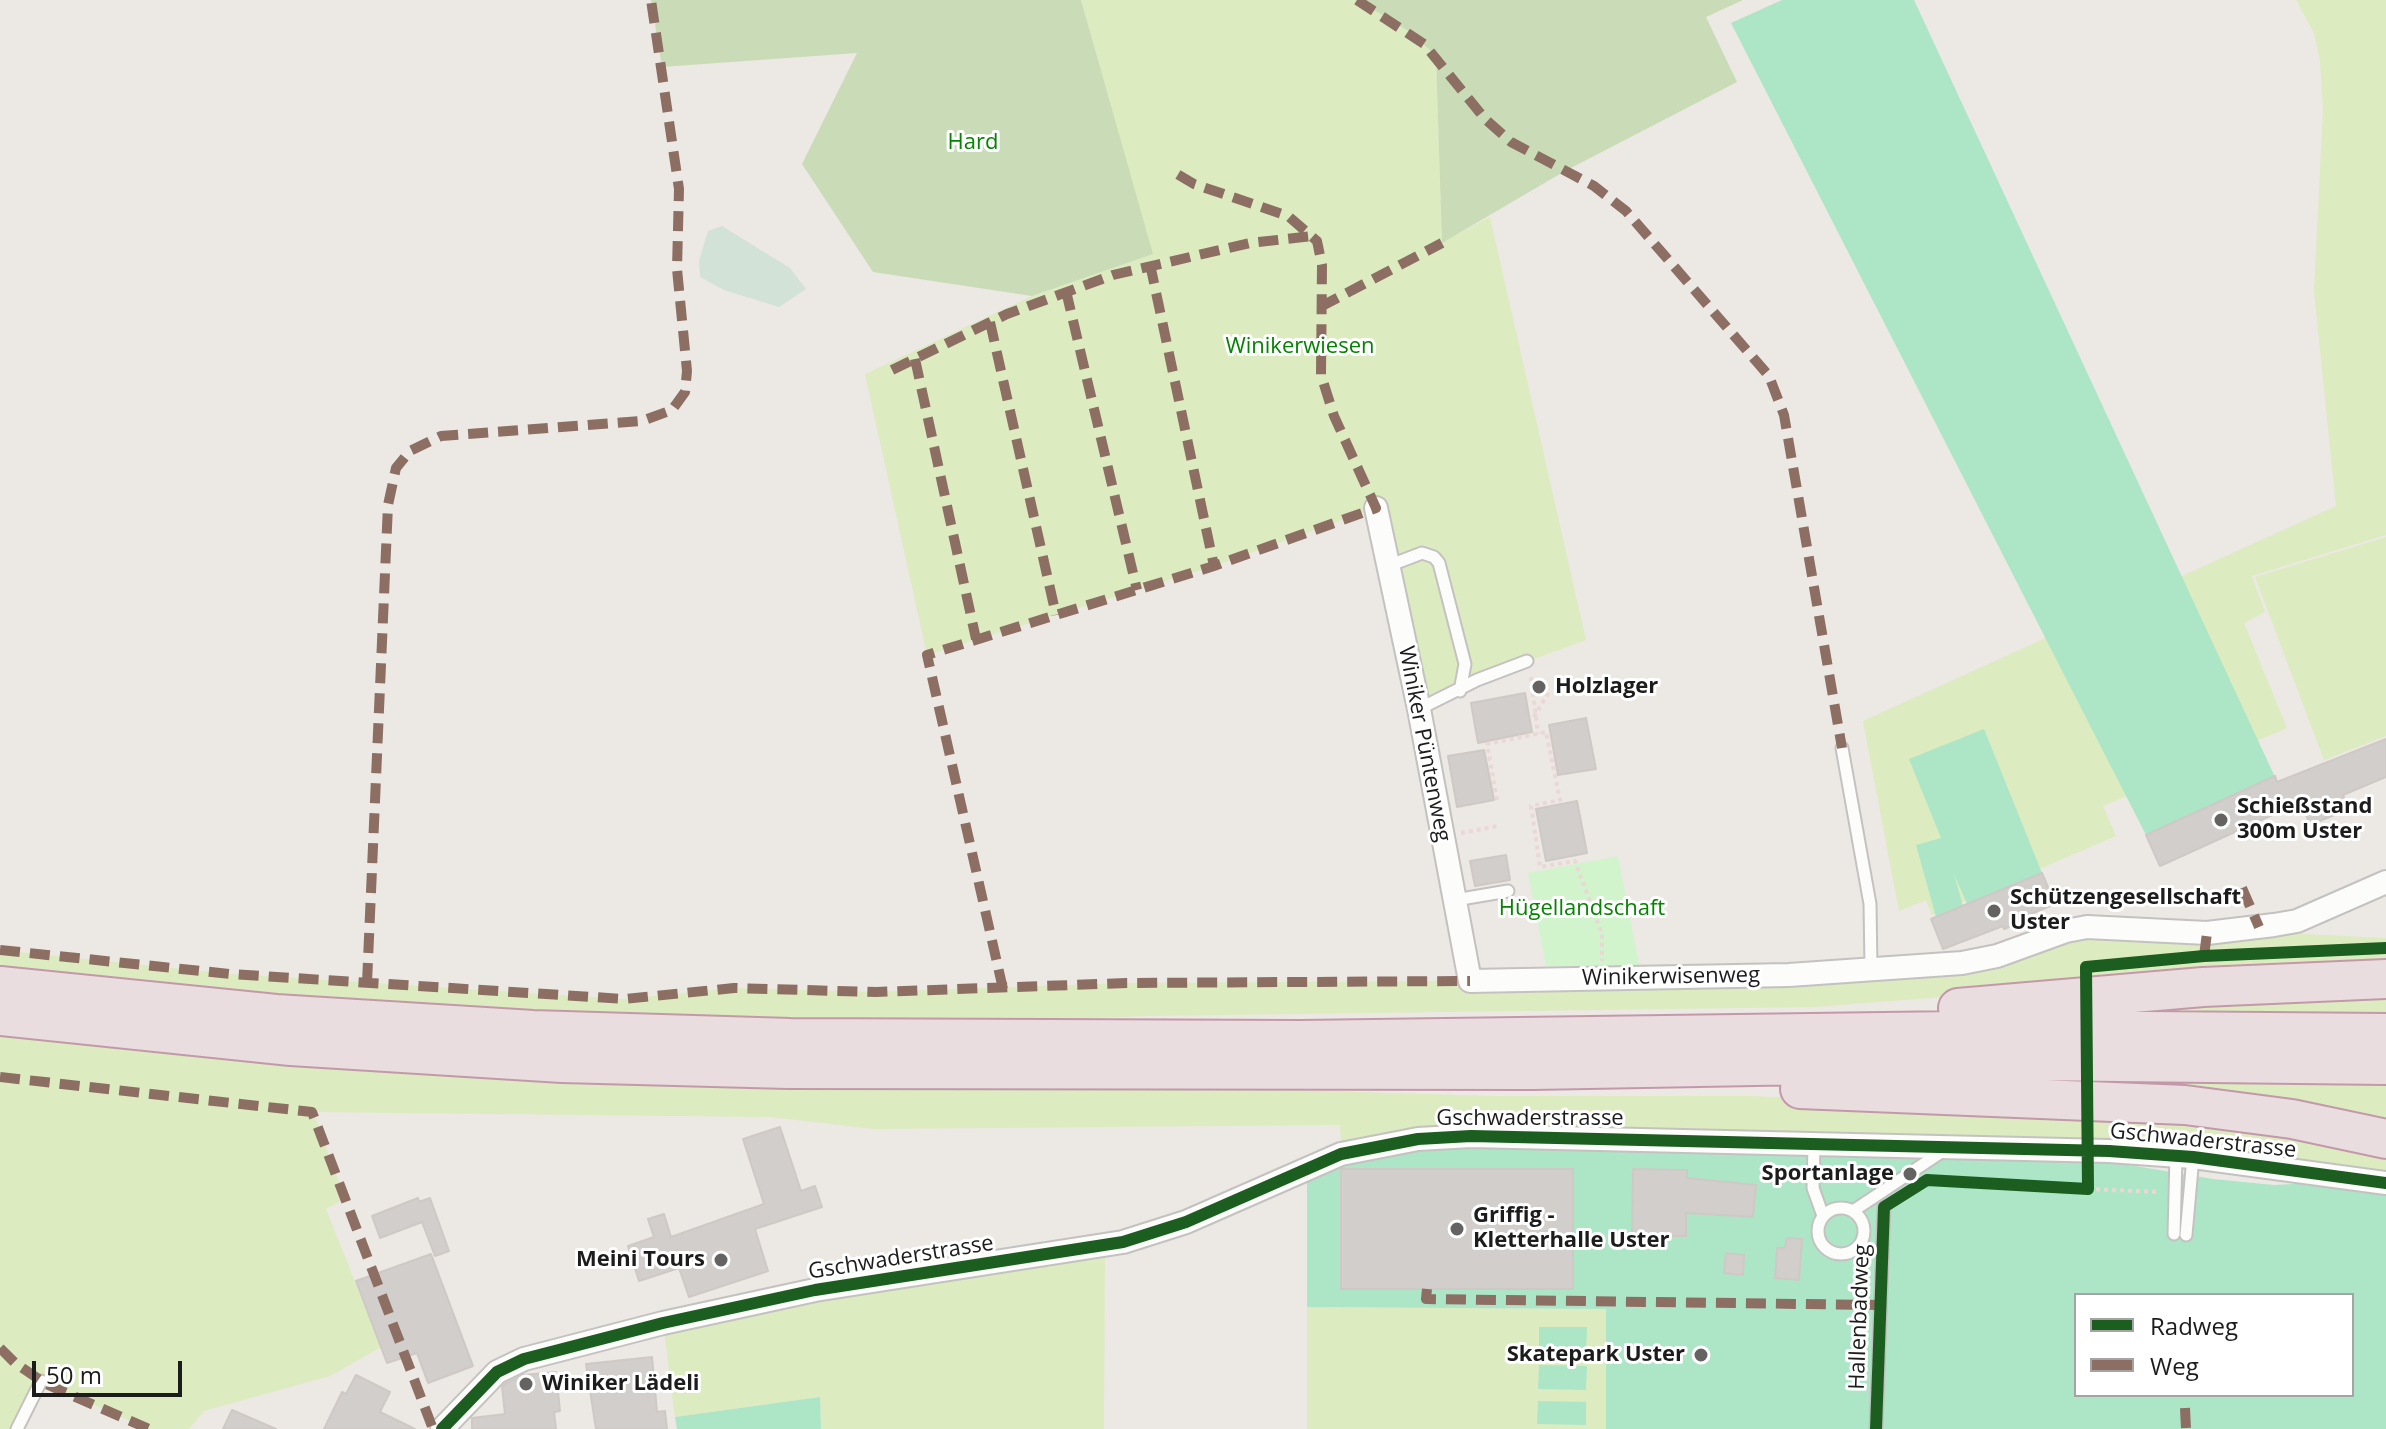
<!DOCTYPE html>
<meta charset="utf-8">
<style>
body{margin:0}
#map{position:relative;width:2386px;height:1429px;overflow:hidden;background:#ece8e4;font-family:"Open Sans",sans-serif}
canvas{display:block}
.legend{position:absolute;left:2074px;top:1293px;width:280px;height:104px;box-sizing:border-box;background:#fff;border:2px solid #a4a4a4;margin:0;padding:10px 14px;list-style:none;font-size:24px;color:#1c1c1c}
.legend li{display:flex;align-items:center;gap:16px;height:40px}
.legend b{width:40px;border:2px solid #a4a4a4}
.scale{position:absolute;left:32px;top:1361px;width:150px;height:36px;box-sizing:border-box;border:4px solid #1c1c1c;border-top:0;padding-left:10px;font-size:24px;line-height:28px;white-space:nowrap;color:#1c1c1c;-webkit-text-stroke:6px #fff;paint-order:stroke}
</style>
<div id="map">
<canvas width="2386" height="1429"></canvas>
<ul class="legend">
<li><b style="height:10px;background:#1b5e20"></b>Radweg</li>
<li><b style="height:10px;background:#8d6e63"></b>Weg</li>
</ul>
<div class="scale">50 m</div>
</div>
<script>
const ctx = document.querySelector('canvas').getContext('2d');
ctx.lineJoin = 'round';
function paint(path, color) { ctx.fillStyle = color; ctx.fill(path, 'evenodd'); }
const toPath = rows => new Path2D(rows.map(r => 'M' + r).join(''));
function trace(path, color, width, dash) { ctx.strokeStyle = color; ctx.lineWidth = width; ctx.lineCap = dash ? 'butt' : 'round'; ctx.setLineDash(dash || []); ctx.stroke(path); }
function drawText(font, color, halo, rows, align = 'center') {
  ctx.font = font + ' "Open Sans",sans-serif'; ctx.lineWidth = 6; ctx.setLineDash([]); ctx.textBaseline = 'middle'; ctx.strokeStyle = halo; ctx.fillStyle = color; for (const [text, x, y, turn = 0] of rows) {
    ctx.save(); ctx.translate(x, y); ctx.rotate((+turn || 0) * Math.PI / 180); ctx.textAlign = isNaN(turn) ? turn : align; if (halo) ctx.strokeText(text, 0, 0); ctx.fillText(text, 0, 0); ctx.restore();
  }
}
const grass = toPath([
 [1081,0,1357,0,1410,32,1436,56,1442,242,1490,217,1586,640,1477,680,1419,709,1376,508,1214,566,927,655,865,374,1032,296,1152,254],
 [2296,0,2386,0,2386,535,2252,576,2265,612,2244,623,2287,728,2103,806,2116,836,1932,915,1926,900,1899,911,1863,721,2336,506,2314,291,2323,110,2320,61,2314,33],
 [2386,537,2386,736,2324,760,2255,577],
 [2066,931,2238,931,2386,938,2386,968,2169,979,1816,1007,1150,1016,874,1025,636,1018,283,997,0,969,0,950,230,974,624,999,734,988,876,992,1127,983,1470,981,1962,963],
 [2386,989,2386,1018,2010,1012],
 [0,1033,1260,1089,1492,1096,1748,1096,2143,1112,2386,1147,2386,1174,2188,1149,1341,1144,1340,1125,875,1129,770,1117,313,1112,345,1199,326,1209,381,1347,330,1376,204,1411,189,1429,149,1429,46,1384,24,1429,0,1429],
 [2182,1078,2386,1081,2386,1127,2017,1081],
 [1105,1245,1104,1429,821,1429,820,1397,675,1417,663,1323],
 [1307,1307,1607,1309,1606,1429,1307,1429]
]);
const forest = toPath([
 [651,0,1081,0,1153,254,1032,296,873,272,802,164,857,53,662,67],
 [1357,0,1743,0,1706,17,1737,82,1565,171,1442,243,1436,56,1410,32]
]);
const wetland = toPath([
 [722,226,790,268,806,289,779,307,724,290,700,277,699,261,708,231]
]);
const park = toPath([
 [1618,856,1639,965,1546,966,1528,873]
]);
const pitch = toPath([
 [1782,0,1914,0,2275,777,2146,835,1731,23],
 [1984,729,2042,873,1967,904,1954,874,1963,906,1936,917,1916,845,1941,838,1909,759],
 [1423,1147,2087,1158,2213,1179,2274,1185,2312,1183,2377,1192,2386,1195,2386,1429,1606,1429,1606,1309,1307,1307,1307,1166],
 [2076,1295,2352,1295,2352,1395,2076,1395],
 [1539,1327,1587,1327,1586,1352,1539,1351],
 [1539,1365,1587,1366,1586,1390,1538,1389],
 [820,1397,821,1429,677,1429,675,1417],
 [1538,1401,1586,1402,1586,1425,1537,1424]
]);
const building = toPath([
 [1525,693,1532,732,1478,743,1471,703,1525,693],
 [1586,718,1596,769,1558,775,1549,725,1586,718],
 [2386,739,2386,777,2343,795,2349,809,2310,825,2301,802,2160,866,2146,835,2275,776,2277,782,2386,739],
 [1484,750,1494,800,1457,807,1448,756,1484,750],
 [1577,801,1587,853,1546,861,1536,809,1577,801],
 [1506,855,1510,880,1475,886,1470,861,1506,855],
 [2042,873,2055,904,2026,916,2027,920,2004,929,2003,926,1943,949,1931,919,2042,873],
 [780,1127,801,1191,815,1186,822,1207,755,1229,768,1271,689,1297,679,1268,639,1281,628,1246,654,1237,648,1219,664,1214,671,1237,764,1204,743,1139,780,1127],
 [1341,1169,1573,1169,1573,1289,1341,1289,1341,1169],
 [1633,1169,1687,1170,1687,1178,1756,1185,1753,1217,1686,1213,1686,1236,1632,1236,1633,1169],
 [418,1198,419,1202,430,1198,449,1251,435,1256,422,1222,380,1238,372,1216,418,1198],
 [1787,1238,1802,1239,1799,1280,1775,1278,1777,1248,1785,1248,1787,1238],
 [1726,1253,1744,1255,1743,1275,1724,1273,1726,1253],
 [431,1254,473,1366,428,1383,417,1353,387,1363,356,1281,431,1254],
 [652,1357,657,1412,665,1411,667,1429,596,1429,586,1364,652,1357],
 [556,1372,560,1411,554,1412,556,1429,472,1429,472,1418,505,1414,502,1387,505,1384,523,1375,556,1372],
 [356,1375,390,1392,380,1412,415,1429,324,1429,342,1392,346,1394,356,1375],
 [232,1410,276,1429,223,1429,232,1410]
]);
const path = toPath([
 [1531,677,1538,734],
 [1534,717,1550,690],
 [1497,800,1487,744,1546,732,1560,800,1531,806,1540,867,1575,861,1602,934,1602,961],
 [1461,833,1498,826],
 [2088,1189,2159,1192]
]);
const service = toPath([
 [1388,566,1422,553,1434,557,1439,563,1465,664,1460,691],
 [1419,709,1477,680,1527,661],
 [1842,748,1870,904,1871,968],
 [1455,900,1508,891],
 [1814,1145,1813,1188,1823,1216],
 '1818 1231a23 23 0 1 1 46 0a23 23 0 1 1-46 0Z',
 [1853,1211,1946,1149],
 [2174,1234,2176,1156],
 [2186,1235,2193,1157],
 [17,1429,41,1381],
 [1876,1429,1884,1207]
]);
const minor = toPath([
 [1376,508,1419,709,1470,981,1789,975,1962,963,1997,956,2066,931,2087,927,2207,933,2274,925,2297,921,2386,882],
 [442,1429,497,1372,524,1359,663,1323,815,1290,1123,1242,1186,1222,1341,1154,1418,1139,1471,1136,2109,1151,2193,1157,2386,1183]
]);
const motorway = toPath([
 [0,986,276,1014,533,1030,790,1038,1300,1040,2029,1030,2386,1033],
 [1958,1008,2203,987,2386,979],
 [0,1016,291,1046,562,1063,788,1069,1533,1070,2033,1061,2386,1065],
 [1800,1089,2185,1105,2292,1119,2386,1139]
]);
const quiet = toPath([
 [1357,0,1424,44,1485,119,1511,142,1594,186,1626,211,1769,376,1784,415,1842,748],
 [1150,264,1214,566],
 [1066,291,1137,590],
 [1320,307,1442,243],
 [990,322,1056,615],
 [915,359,976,639],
 [892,370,1007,314,1113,275,1250,243,1313,236],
 [2242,888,2259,927],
 [0,950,230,974,624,999,734,988,876,992,1127,983,1470,981],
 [2204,956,2207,933],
 [367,983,388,505,396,468,410,451,441,436,642,421,672,410,685,392,687,371,677,269,679,189,651,0],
 [1003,989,927,655,1214,566,1376,508,1334,416,1321,375,1322,265,1317,241,1288,216,1194,184,1172,171],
 [0,1077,312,1112,433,1429],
 [1427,1289,1426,1299,1880,1305],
 [0,1348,15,1363,46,1384,149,1429],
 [2185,1408,2186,1429]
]);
const cycleway = toPath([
 [442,1429,497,1372,524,1359,663,1323,815,1290,1123,1242,1186,1222,1341,1154,1418,1139,1471,1136,2109,1151,2193,1157,2386,1183],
 [1876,1429,1884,1207,1927,1180,2088,1189,2086,967,2204,956,2386,948]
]);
const markers = [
 [1539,687,8,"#656362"],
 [2221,820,8,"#656362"],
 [1994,911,8,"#656362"],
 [1910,1174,8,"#656362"],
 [1457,1229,8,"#656362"],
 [721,1260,8,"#656362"],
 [1701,1355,8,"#656362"],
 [526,1384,8,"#656362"]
];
const parkNames = [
 ["Hard",973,143],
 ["Winikerwiesen",1300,347],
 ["Hügellandschaft",1582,909]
];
const poiNames = [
 ["Holzlager",1555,687],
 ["Schießstand",2237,807],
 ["300m Uster",2237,832],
 ["Schützengesellschaft",2010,898],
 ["Uster",2010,923],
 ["Sportanlage",1894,1174,"right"],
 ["Griffig -",1473,1216],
 ["Kletterhalle Uster",1473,1241],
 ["Meini Tours",705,1260,"right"],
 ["Skatepark Uster",1685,1355,"right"],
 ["Winiker Lädeli",542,1384]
];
const streetNames = [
 ["Winiker Püntenweg",1424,744,79],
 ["Winikerwisenweg",1671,977,-1],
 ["Gschwaderstrasse",1530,1119],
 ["Gschwaderstrasse",2203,1141,6],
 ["Gschwaderstrasse",901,1258,-9],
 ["Hallenbadweg",1860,1317,-88]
];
paint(grass, '#dcebc0');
paint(forest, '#c9dcb7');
paint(wetland, '#d2e2d6');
paint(park, '#d1f4cc');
paint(pitch, '#ace6c7');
paint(building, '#d2cecb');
trace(building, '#cfc9c5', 2);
trace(service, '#c4c2c0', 15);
trace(minor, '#c4c2c0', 26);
trace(motorway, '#c399aa', 42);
trace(path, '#ebd7d6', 4, [4, 4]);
trace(service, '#fcfcfb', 11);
trace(minor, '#fcfcfb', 22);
trace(motorway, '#eadde0', 38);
trace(quiet, '#8d6e63', 10, [20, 10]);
trace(cycleway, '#1b5e20', 12);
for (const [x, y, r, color] of markers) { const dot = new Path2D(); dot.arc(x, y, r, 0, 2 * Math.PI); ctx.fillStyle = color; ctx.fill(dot); trace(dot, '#fff', 3); }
drawText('22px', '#058302', '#fff', parkNames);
drawText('bold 22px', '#1c1c1c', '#fff', poiNames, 'left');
drawText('22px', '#1c1c1c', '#fff', streetNames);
</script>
